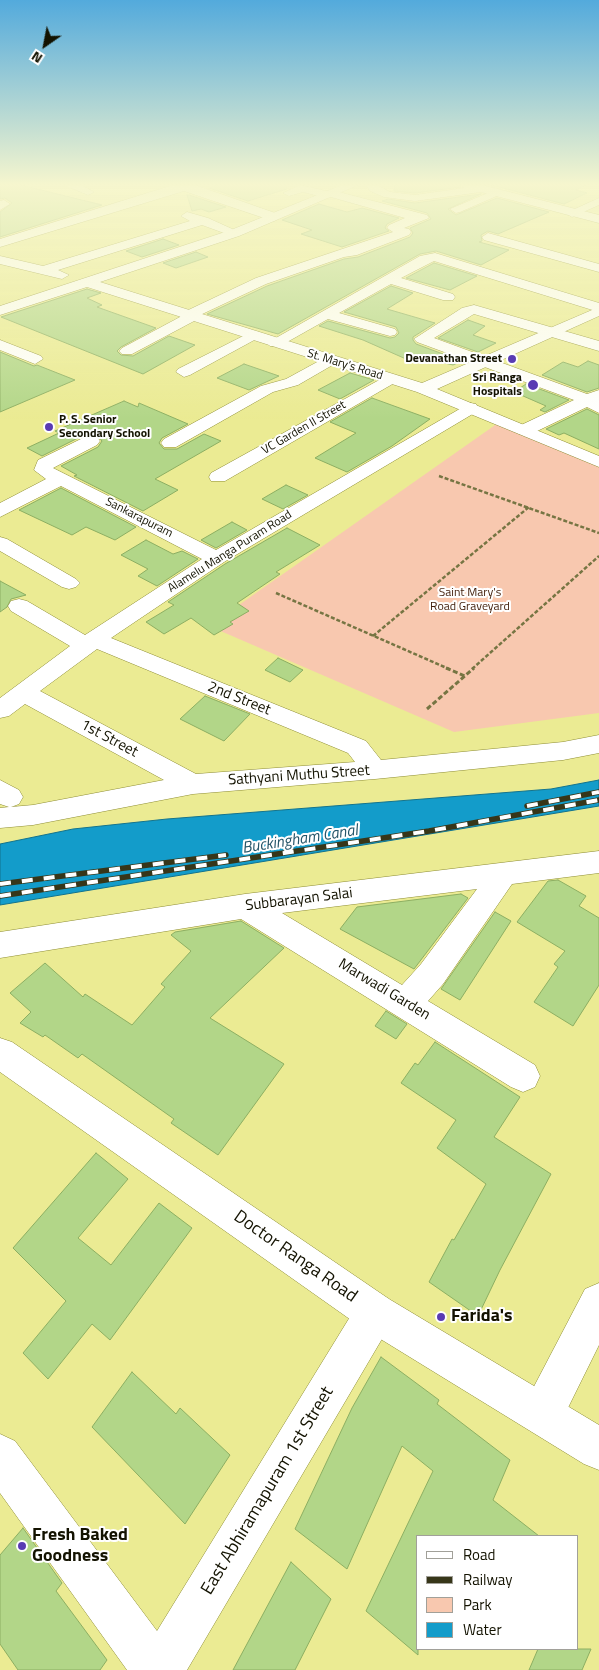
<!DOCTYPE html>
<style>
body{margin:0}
#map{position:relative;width:599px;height:1670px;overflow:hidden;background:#ebeb93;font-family:"Titillium Web",sans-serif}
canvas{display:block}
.legend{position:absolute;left:416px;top:1535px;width:162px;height:115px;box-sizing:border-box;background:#fff;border:1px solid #a1a099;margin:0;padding:6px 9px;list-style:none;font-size:15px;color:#131200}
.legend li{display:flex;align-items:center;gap:10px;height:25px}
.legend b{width:25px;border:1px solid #a1a099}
.north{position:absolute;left:20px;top:20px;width:50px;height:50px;-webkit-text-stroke:4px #fff;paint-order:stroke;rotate:213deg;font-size:14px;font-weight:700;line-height:20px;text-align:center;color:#131200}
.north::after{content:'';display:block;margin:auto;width:18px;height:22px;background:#131200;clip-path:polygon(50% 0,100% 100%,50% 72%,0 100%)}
</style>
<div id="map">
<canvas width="599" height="1670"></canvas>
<ul class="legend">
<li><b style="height:6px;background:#fff"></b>Road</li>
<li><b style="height:6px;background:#373619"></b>Railway</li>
<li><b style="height:14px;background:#f8c8af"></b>Park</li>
<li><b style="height:14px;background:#139cca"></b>Water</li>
</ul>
<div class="north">N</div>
</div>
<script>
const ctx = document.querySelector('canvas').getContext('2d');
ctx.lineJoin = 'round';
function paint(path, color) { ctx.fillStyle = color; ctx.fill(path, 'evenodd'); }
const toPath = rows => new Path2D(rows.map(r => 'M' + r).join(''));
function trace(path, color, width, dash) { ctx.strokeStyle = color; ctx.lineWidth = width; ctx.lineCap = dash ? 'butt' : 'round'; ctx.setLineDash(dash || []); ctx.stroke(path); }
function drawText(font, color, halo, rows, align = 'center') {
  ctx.font = font + ' "Titillium Web",sans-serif'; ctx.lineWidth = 4; ctx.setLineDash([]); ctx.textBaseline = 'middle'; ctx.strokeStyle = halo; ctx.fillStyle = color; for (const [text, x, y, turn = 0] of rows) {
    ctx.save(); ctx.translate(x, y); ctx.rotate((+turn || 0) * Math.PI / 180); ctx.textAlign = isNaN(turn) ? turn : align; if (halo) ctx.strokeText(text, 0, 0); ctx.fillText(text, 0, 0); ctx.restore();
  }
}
const green = toPath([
 [498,423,599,467,599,713,454,732,209,626]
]);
const water = toPath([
 [599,780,599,806,0,905,0,844,73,829,167,819,551,789,599,780]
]);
const building = toPath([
 [0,185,21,185,102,205,0,237,0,212,12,203,5,198,0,199,0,185],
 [216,185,287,185,287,189,248,201,209,188,216,185],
 [395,185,460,185,461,187,415,193,394,191,395,185],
 [491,185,586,185,576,190,587,193,564,204,491,185],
 [481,194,448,209,456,215,497,198,549,212,498,234,488,231,481,235,482,241,479,242,509,250,481,265,436,251,420,254,278,334,207,314,267,286,344,259,358,257,410,237,413,233,410,228,431,219,427,213,382,201,388,199,415,203,481,194],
 [187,195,189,195,226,207,209,212,201,209,192,211,187,195],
 [319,204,347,212,362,208,399,218,387,224,385,228,389,231,342,247,301,234,312,230,282,220,319,204],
 [163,239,179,245,142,257,126,251,163,239],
 [196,252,208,257,176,268,163,263,196,252],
 [434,263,477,276,450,290,406,278,434,263],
 [391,286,413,293,387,309,435,323,413,337,413,340,416,344,462,361,453,365,415,356,406,359,363,340,319,326,328,321,390,338,395,337,399,333,396,327,344,312,391,286],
 [87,289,101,293,87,298,102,305,97,307,156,328,121,347,117,351,121,355,133,356,169,336,195,345,143,374,1,317,87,289],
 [468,320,485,326,473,335,496,343,478,352,438,338,468,320],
 [0,352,34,366,37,365,75,380,0,412,0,352],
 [588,361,599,365,599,388,587,392,542,375,563,362,578,367,588,361],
 [244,364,279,376,249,390,217,378,244,364],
 [350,373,374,380,340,399,318,390,350,373],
 [526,384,569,400,545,412,540,410,546,406,514,392,526,384],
 [372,398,430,419,392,446,347,472,315,458,356,433,330,422,372,398],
 [124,401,138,407,139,403,188,424,162,438,159,443,164,449,177,449,204,434,221,441,155,479,178,490,143,511,74,476,77,475,61,466,98,447,102,441,98,436,84,435,42,456,27,448,59,433,55,431,124,401],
 [587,409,599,415,599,449,564,433,559,435,546,429,587,409],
 [286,485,308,495,283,509,262,499,286,485],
 [61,488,136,527,115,540,86,527,72,535,19,510,61,488],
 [232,522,247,530,216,548,201,540,232,522],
 [287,528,320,545,276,572,280,574,237,603,249,611,230,622,233,624,214,635,191,618,164,634,146,622,174,605,168,602,225,564,287,528],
 [146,540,173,554,182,551,198,559,157,586,138,576,148,569,121,555,146,540],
 [0,581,26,595,11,599,7,607,0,612,0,581],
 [278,658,303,670,290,682,265,670,278,658],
 [205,696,250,714,224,741,180,719,205,696],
 [558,880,586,896,579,906,599,918,599,985,573,1026,534,1002,558,967,554,964,565,951,517,922,548,881,558,880],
 [461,894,468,898,414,969,340,929,357,907,461,894],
 [495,912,511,921,460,1000,441,989,495,912],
 [241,921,284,948,210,1018,284,1064,218,1155,171,1123,174,1119,82,1054,78,1058,45,1035,43,1037,20,1023,31,1012,10,993,45,963,83,997,85,994,132,1025,165,987,161,984,191,951,171,935,175,932,241,921],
 [386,1011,407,1024,396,1039,375,1026,386,1011],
 [435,1042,520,1097,494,1137,551,1174,500,1270,478,1316,429,1282,452,1239,454,1240,486,1184,437,1148,456,1120,401,1083,415,1063,418,1065,435,1042],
 [96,1153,128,1179,78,1238,111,1265,159,1203,192,1228,110,1340,92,1324,48,1379,23,1353,66,1301,13,1248,96,1153],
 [381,1357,439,1400,437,1404,510,1460,493,1500,539,1536,418,1536,418,1655,366,1611,433,1471,402,1446,347,1569,295,1529,352,1408,381,1357],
 [132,1372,176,1414,180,1408,230,1455,185,1524,92,1427,132,1372],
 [23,1528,62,1583,56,1591,107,1660,100,1670,18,1670,0,1644,0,1555,23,1528],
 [291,1562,331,1599,295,1670,233,1670,291,1562],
 [538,1649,591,1649,582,1670,529,1670,538,1649]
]);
const pathFar1 = toPath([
 [439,476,599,533],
 [276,593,449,669],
 [373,636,529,507],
 [472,669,599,556]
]);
const path = toPath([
 [446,668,465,676],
 [427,709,474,668]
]);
const minor = toPath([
 [64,185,81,185,94,192,88,195,64,185],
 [173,185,195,185,278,214,280,217,274,221,270,220,184,191,0,247,0,239,173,185],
 [300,185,326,191,335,191,427,215,429,218,404,228,409,229,411,232,409,235,357,255,344,257,266,284,198,316,196,320,132,354,122,354,119,351,122,348,180,317,182,313,256,278,393,232,387,228,389,225,405,218,331,197,326,198,303,192,289,196,283,193,300,185],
 [495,190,499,191,499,195,460,212,456,213,450,209,495,190],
 [599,198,599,205,572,217,566,213,599,198],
 [4,200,10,204,0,210,0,201,4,200],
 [187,212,208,218,241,233,235,237,202,225,58,270,69,275,62,279,0,264,0,256,43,266,190,221,181,216,187,212],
 [488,233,599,264,599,272,484,240,482,237,488,233],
 [435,253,599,303,599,312,434,261,401,278,453,294,455,297,453,300,443,300,391,284,339,313,395,329,397,332,395,335,390,336,328,319,280,346,270,346,267,343,420,256,435,253],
 [474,305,599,341,599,351,474,314,434,338,587,394,599,390,599,413,587,407,531,434,519,434,516,430,519,426,574,400,417,342,414,339,462,308,474,305],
 [253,331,258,332,260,335,258,338,190,375,184,377,176,372,178,369,253,331],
 [0,340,41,356,43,359,35,364,0,350,0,340],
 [330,355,338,360,336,363,298,385,273,392,176,447,164,447,161,443,164,439,261,386,286,379,330,355],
 [390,374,398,379,396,382,225,481,211,481,209,477,211,473,390,374],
 [470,403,476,404,478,408,476,412,224,562,111,638,366,741,381,760,563,742,599,735,599,753,563,760,375,779,193,794,33,825,0,828,0,808,9,807,0,804,0,780,19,790,23,797,19,804,11,807,33,805,164,780,25,704,9,716,0,718,0,698,70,646,11,611,8,606,11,601,19,599,27,601,85,635,202,559,61,486,0,517,0,503,46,479,34,470,38,460,85,437,97,437,100,441,97,445,53,468,216,550,470,403],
 [97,649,348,753,355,762,196,774,40,691,97,649],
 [0,537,7,539,76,579,80,583,76,587,69,589,62,587,0,551,0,537],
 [599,851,599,873,512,884,443,984,428,1001,535,1065,540,1076,535,1087,523,1092,511,1087,241,919,0,958,0,932,245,894,599,851],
 [477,889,421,964,402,985,282,913,477,889],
 [599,1283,599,1345,558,1428,543,1434,528,1428,522,1413,528,1398,585,1289,599,1283],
 [375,1293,389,1299,395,1313,389,1327,187,1670,127,1670,0,1493,0,1434,15,1441,157,1631,361,1299,375,1293]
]);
const major = toPath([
 [342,185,358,185,239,236,100,282,422,383,599,307,599,316,437,389,599,456,599,467,417,392,87,287,0,315,0,306,231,230,342,185],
 [366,185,377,185,390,192,415,195,464,188,462,185,482,185,599,215,599,223,481,192,415,201,384,197,370,191,366,185],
 [0,1038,12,1042,389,1299,599,1425,599,1470,584,1464,361,1327,0,1072,0,1038]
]);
const rail = toPath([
 [527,806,599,792],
 [0,884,226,855],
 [0,896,429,831,599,800]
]);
const markers = [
 [512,359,5,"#593bb3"],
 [533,385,6,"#593bb3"],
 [49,427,5,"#593bb3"],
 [441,1317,5,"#593bb3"],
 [22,1546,5,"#593bb3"]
];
const farPoinames = [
 ["Devanathan Street",502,359],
 ["Sri Ranga",522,378],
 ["Hospitals",522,392],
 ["P. S. Senior",59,420,"left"],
 ["Secondary School",59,434,"left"]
];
const farStreetnames = [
 ["St. Mary's Road",345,365,17],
 ["VC Garden II Street",304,428,-30],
 ["Sankarapuram",139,518,27],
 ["Alamelu Manga Puram Road",230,552,-32]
];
const farParknames = [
 ["Saint Mary's",470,593],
 ["Road Graveyard",470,607]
];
const streetNames = [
 ["2nd Street",239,699,22],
 ["1st Street",109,739,28],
 ["Sathyani Muthu Street",299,776,-4],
 ["Subbarayan Salai",299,900,-7],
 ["Marwadi Garden",384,990,31]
];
const waterNames = [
 ["Buckingham Canal",300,840,-9]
];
const nearStreetnames = [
 ["Doctor Ranga Road",295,1257,35],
 ["East Abhiramapuram 1st Street",268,1491,-59]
];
const nearPoinames = [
 ["Farida's",451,1317],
 ["Fresh Baked",32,1536],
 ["Goodness",32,1557]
];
paint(green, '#f8c8af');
paint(water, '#139cca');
trace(water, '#13738d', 1);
paint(building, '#b2d688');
trace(building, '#8cae62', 1);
trace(minor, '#8e8d35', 1);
trace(major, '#8e8d35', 1);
trace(pathFar1, '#767543', 2.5, [4, 2]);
trace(path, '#767543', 3, [5, 2.5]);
paint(minor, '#fff');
paint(major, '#fff');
trace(rail, '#373619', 5.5);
trace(rail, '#fff', 4, [11]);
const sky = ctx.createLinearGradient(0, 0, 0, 419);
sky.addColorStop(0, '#53aadc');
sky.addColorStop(0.44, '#f6f6ce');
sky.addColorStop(1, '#f6f6ce00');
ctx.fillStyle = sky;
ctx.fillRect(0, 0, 599, 419);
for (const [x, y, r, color] of markers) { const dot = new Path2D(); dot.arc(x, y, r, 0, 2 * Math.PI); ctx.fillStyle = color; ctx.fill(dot); trace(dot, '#fff', 2); }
drawText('bold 12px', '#131200', '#fff', farPoinames, 'right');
drawText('12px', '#131200', '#fff', farStreetnames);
drawText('12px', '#411e0a', '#fff', farParknames);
drawText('15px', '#131200', '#fff', streetNames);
drawText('italic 16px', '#255569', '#fff', waterNames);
drawText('18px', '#131200', '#fff', nearStreetnames);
drawText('bold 18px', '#131200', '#fff', nearPoinames, 'left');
</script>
